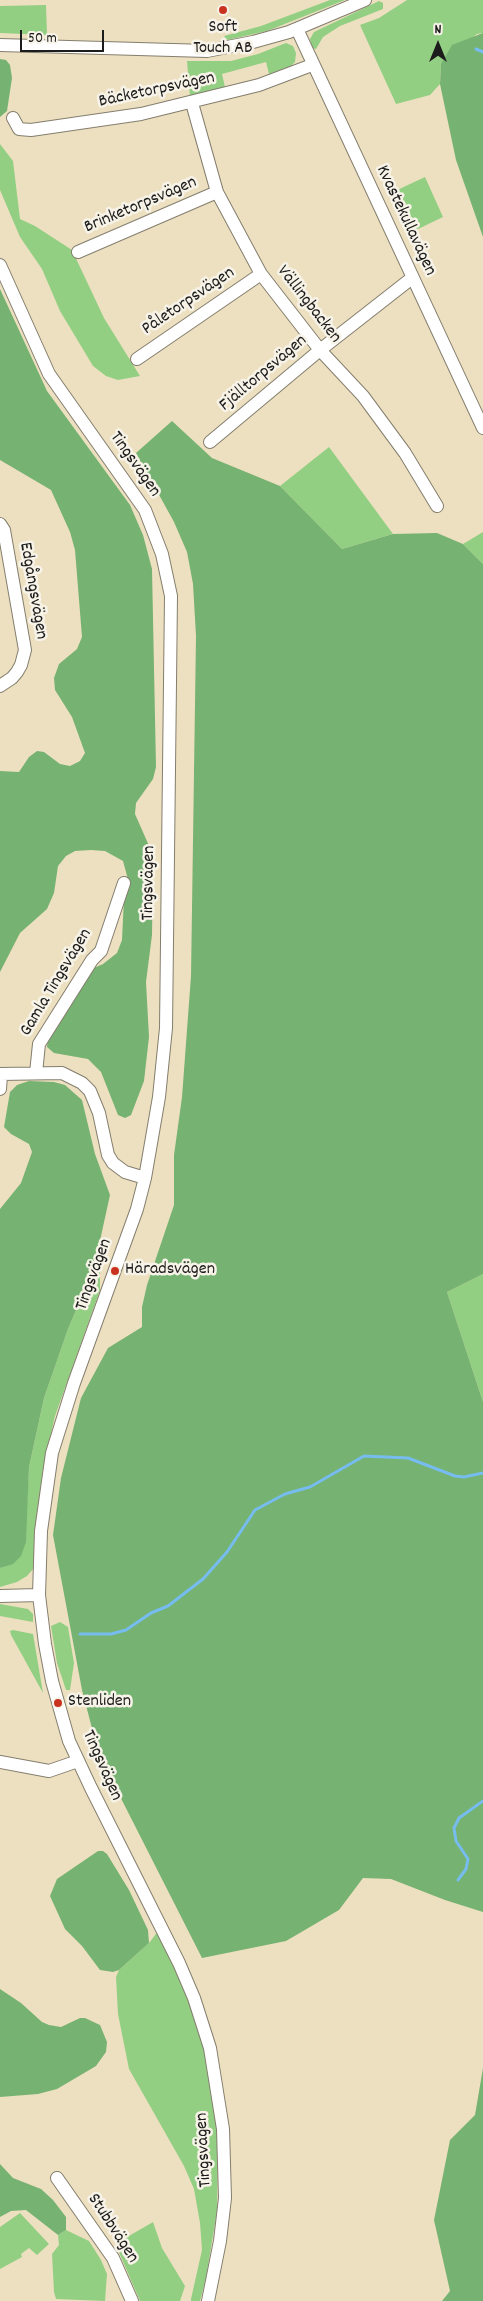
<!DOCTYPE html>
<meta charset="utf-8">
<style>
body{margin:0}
#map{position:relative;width:483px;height:2301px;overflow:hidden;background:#ede0c0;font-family:Dekko,sans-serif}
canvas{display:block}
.north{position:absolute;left:413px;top:20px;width:50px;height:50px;-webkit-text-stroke:4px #f7f3e8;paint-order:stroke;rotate:0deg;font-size:14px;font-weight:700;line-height:20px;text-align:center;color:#1c1c1c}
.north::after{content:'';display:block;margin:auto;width:18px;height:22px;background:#1c1c1c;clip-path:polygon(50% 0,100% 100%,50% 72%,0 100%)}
.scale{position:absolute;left:20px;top:30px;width:84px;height:22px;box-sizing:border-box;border:2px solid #1c1c1c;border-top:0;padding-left:6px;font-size:15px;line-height:18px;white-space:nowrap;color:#1c1c1c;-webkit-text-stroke:4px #f7f3e8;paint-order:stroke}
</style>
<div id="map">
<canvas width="483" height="2301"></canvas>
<div class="north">N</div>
<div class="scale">50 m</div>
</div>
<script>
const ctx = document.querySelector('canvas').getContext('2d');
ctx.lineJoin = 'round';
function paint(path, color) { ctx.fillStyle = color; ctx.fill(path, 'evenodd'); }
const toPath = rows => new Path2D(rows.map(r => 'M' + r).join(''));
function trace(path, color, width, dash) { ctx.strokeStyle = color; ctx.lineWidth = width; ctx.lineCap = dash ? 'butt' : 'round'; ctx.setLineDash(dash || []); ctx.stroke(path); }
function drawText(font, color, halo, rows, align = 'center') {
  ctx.font = font + ' Dekko,sans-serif'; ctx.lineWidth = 5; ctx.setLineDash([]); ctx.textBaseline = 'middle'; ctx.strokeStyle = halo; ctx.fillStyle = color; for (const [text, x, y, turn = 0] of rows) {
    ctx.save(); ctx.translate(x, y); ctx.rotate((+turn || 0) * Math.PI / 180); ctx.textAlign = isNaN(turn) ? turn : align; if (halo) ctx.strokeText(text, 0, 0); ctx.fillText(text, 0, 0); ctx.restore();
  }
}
const green = toPath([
 [330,0,345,0,267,31,227,40,224,36,261,26],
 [407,0,483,0,483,33,477,34,441,64,440,84,430,95,396,104,360,25,379,18],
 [379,1,383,3,383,9,340,26,323,37,316,49,312,48,310,39,314,32],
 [46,5,47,35,0,33,0,6],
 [286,43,293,46,296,53,295,62,291,66,269,74,266,62,222,74,225,87,190,97,187,61,231,61,258,54],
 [0,144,13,161,20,219,35,226,72,250,104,318,140,376,118,380,106,376,93,366,60,311,42,269,20,237,0,190],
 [425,177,443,217,414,231,395,191],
 [329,447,393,534,342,549,280,486],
 [483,532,483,564,463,544],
 [94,1268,100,1271,100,1290,55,1416,43,1469,37,1514,34,1568,27,1576,17,1582,0,1587,0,1568,13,1563,26,1523,29,1467,44,1398,68,1329],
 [483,1274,483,1402,447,1292],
 [0,1604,28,1609,33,1614,33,1622,0,1616],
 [60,1622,68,1627,74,1663,70,1690,66,1690,57,1663,51,1626],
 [13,1630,33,1634,43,1693,11,1635,10,1631],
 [158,1931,174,1959,202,2038,209,2067,215,2112,218,2147,217,2211,206,2278,200,2301,191,2301,191,2299,202,2250,200,2223,194,2189,184,2166,129,2069,118,2014,116,1977,119,1970,149,1943],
 [20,2213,49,2244,37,2255,29,2248,21,2254,22,2257,0,2269,0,2227],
 [153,2222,162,2248,185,2286,180,2301,140,2301,118,2250,122,2240],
 [66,2230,89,2241,101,2260,107,2274,105,2301,56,2299,54,2292,52,2254,59,2245,58,2235]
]);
const forest = toPath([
 [483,33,483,237,456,160,440,84,441,64,452,45],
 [0,59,6,60,10,65,12,78,7,111,0,117],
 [0,289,47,391,130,505,143,535,152,569,156,767,153,779,136,803,135,814,150,848,153,863,152,935,146,982,149,1037,144,1081,131,1115,125,1118,118,1115,101,1072,88,1059,54,1053,47,1047,48,1036,87,971,103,964,117,953,122,940,124,897,129,883,123,861,105,851,91,850,75,851,66,856,58,866,54,893,47,909,20,933,0,972,0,771,19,772,29,757,37,751,44,752,60,764,70,766,80,761,85,753,72,717,55,690,54,678,59,664,77,649,82,637,75,550,70,532,51,490,0,460],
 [172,421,212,458,280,486,342,549,393,534,437,533,463,544,483,564,483,1274,447,1292,483,1402,483,1912,445,1900,391,1879,363,1878,339,1910,286,1941,202,1958,99,1755,82,1690,53,1535,61,1478,81,1398,108,1348,142,1327,142,1307,147,1285,174,1205,174,1155,182,1097,191,976,196,636,193,584,187,552,174,522,136,453],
 [29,1081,54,1082,65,1085,82,1100,95,1154,110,1195,94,1268,68,1329,44,1398,29,1467,26,1542,21,1556,13,1564,0,1568,0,1209,21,1183,32,1152,29,1144,11,1134,4,1127,10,1092,17,1085],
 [98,1851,103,1851,107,1854,129,1890,148,1930,149,1943,119,1970,113,1972,100,1970,82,1946,65,1929,50,1896,57,1879],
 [0,1989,21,2003,42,2022,49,2025,61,2027,80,2018,85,2018,100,2025,107,2042,106,2052,96,2066,57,2089,38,2094,0,2097],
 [483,2068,483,2301,442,2301,450,2291,434,2220,450,2140,475,2115],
 [0,2164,13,2178,41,2189,53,2200,66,2217,66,2230,58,2235,26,2210,11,2211,0,2217]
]);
const stream = toPath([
 [476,49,483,52],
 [80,1634,111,1634,126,1630,151,1613,168,1606,203,1579,227,1552,255,1510,285,1494,310,1487,364,1456,408,1458,455,1476,464,1477,483,1473],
 [458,1880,466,1869,468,1859,456,1841,454,1828,459,1818,483,1801]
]);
const minor = toPath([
 [297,29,483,428],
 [0,45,207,51,253,42,289,32,365,0],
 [192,103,217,192,261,274,320,350,363,396,405,453,437,506],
 [13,118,19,129,31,130,141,114,259,85,312,65],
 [78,252,217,192],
 [0,265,49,374,145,510,162,554,171,596,166,1028,159,1097,145,1178,137,1209,74,1383,52,1453,41,1531,39,1595,45,1644,52,1681,69,1741,91,1788,179,1963,194,1998,210,2048,223,2129,225,2198,220,2241,208,2301],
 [137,359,261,274],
 [210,442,320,350,412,278],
 [0,524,4,530,25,650,21,665,17,672,12,678,0,686],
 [36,1073,39,1044,92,960,101,951,124,883],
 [0,1074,62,1073,82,1083,90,1091,99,1113,108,1155,113,1163,125,1172,145,1178],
 [0,1089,1,1075],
 [0,1596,39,1595],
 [0,1762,49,1771,78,1761],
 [57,2178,113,2258,132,2301]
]);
const markers = [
 [223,10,5,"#c8321e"],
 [115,1271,5,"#c8321e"],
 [58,1703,5,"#c8321e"]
];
const poiNames = [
 ["Soft",223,29,"center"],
 ["Touch AB",223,50,"center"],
 ["Häradsvägen",125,1271],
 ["Stenliden",68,1703]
];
const streetNames = [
 ["Bäcketorpsvägen",157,91,-12],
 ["Brinketorpsvägen",141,206,-23],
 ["Kvastekullavägen",405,221,65],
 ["Påletorpsvägen",189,302,-34],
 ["Vällingbacken",308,305,52],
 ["Fjälltorpsvägen",264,374,-40],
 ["Tingsvägen",134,465,55],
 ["Edgångsvägen",32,591,80],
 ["Tingsvägen",150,883,-89],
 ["Gamla Tingsvägen",57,983,-59],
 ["Tingsvägen",95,1275,-70],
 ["Tingsvägen",101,1766,66],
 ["Tingsvägen",205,2150,-93],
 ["Stubbvägen",112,2229,57]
];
paint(green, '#93cf83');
paint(forest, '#76b271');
trace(stream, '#77bcee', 3);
trace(minor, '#847e6e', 14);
trace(minor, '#fff', 12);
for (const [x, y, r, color] of markers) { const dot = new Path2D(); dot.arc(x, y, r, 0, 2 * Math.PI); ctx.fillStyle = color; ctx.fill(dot); trace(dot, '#f7f3e8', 2); }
drawText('18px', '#1c1c1c', '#f7f3e8', poiNames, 'left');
drawText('18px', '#1c1c1c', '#f7f3e8', streetNames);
</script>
